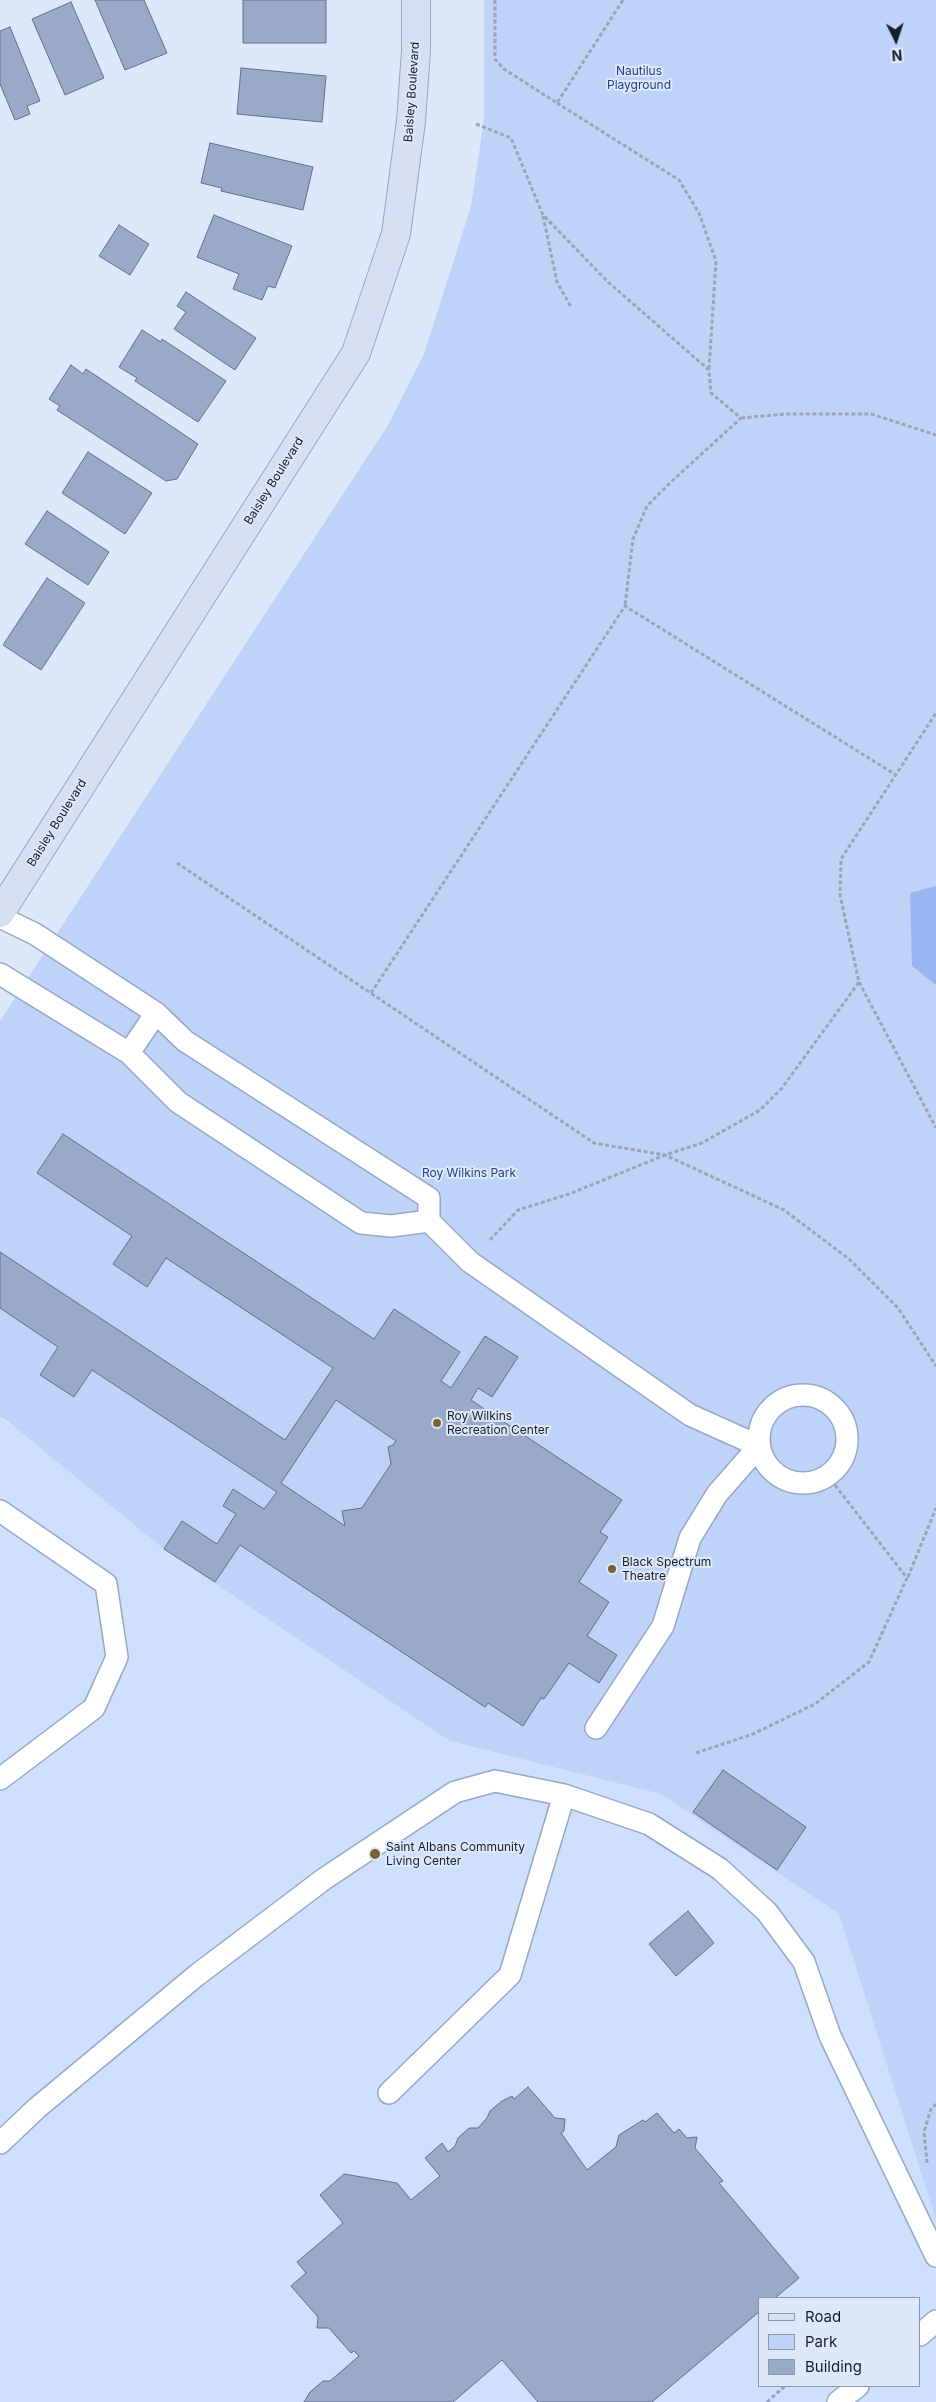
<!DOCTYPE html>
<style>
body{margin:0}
#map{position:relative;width:936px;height:2402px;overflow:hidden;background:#dee8fb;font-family:Inter,sans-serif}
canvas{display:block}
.legend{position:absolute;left:758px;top:2297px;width:162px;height:90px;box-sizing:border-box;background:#dee8fb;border:1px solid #8e97a7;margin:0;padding:6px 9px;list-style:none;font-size:15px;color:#171d28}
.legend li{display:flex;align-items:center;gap:10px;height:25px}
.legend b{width:25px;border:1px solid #8e97a7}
.north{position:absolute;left:871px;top:15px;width:50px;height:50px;-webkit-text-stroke:4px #dee8fb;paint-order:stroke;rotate:176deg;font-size:14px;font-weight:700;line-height:20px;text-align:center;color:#171d28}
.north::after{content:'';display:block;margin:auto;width:18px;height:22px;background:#171d28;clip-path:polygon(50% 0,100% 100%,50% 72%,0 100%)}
</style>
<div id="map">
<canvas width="936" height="2402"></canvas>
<ul class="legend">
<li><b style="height:6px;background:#d7e0f2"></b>Road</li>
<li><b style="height:14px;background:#bfd2f8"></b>Park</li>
<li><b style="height:14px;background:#9aa9c8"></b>Building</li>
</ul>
<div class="north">N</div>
</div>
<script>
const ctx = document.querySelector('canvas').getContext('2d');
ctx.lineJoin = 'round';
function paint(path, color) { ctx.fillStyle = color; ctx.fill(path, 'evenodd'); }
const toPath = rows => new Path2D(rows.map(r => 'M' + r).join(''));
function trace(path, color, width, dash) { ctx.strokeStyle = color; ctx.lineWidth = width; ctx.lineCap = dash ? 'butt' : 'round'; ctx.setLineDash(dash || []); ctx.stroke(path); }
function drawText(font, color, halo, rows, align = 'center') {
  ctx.font = font + ' Inter,sans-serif'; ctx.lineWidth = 4; ctx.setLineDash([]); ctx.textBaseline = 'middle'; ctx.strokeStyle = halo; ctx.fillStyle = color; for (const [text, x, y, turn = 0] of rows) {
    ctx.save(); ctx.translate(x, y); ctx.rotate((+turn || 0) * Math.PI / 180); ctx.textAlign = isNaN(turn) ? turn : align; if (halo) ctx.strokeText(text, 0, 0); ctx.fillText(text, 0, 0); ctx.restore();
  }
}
const built = toPath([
 [0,1417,450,1741,661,1794,839,1914,936,2220,936,2402,0,2402],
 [760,2298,920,2298,920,2386,760,2386]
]);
const green = toPath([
 [484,0,936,0,936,2220,839,1914,661,1794,450,1741,164,1549,6,1420,0,1417,0,1021,388,425,424,354,471,206,484,120]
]);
const water = toPath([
 [936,886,936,985,912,966,910,893]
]);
const building = toPath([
 [95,0,144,0,167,53,125,70,95,0],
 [243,0,326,0,326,43,243,43,243,0],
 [71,2,104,78,65,95,32,19,71,2],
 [10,27,40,101,27,106,30,114,15,120,0,84,0,31,10,27],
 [241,68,326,76,322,122,237,114,241,68],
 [210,143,313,167,303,210,221,191,222,188,201,183,210,143],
 [214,215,292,246,275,288,268,286,262,300,233,289,239,274,197,257,214,215],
 [119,225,149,244,130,275,99,256,119,225],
 [186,292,256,338,235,370,174,329,186,312,177,306,186,292],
 [142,330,161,342,162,339,226,381,198,422,135,381,137,378,119,367,142,330],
 [71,365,83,374,86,369,198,444,177,479,166,481,57,410,60,406,49,399,71,365],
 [88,452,152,493,125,534,62,493,88,452],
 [47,511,109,552,88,585,25,544,47,511],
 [47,578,85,603,41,670,3,645,47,578],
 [63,1134,374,1339,394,1309,460,1352,441,1381,451,1388,485,1336,518,1357,492,1397,478,1388,471,1400,622,1500,600,1532,608,1537,579,1582,609,1602,587,1636,617,1655,599,1683,569,1663,544,1699,541,1698,523,1726,488,1703,485,1707,240,1545,215,1582,164,1549,182,1521,217,1544,236,1514,223,1506,233,1489,264,1509,277,1492,92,1370,74,1397,40,1375,58,1347,0,1308,0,1252,285,1440,333,1368,166,1258,147,1287,113,1264,132,1236,37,1173,63,1134],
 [336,1400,396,1441,393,1445,388,1447,391,1464,362,1508,342,1511,345,1526,281,1483,336,1400],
 [723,1770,806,1827,777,1870,693,1812,723,1770],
 [688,1911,714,1943,676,1976,649,1944,688,1911],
 [528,2087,555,2118,565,2119,564,2131,561,2133,587,2170,616,2147,619,2135,643,2120,645,2122,657,2113,674,2133,679,2129,687,2138,697,2137,695,2148,723,2181,719,2183,799,2278,775,2298,760,2298,760,2311,652,2402,538,2402,502,2360,453,2402,304,2402,310,2392,323,2381,330,2381,359,2356,354,2351,351,2353,329,2328,317,2328,318,2317,291,2286,306,2273,297,2262,343,2223,320,2195,344,2174,397,2183,411,2200,440,2176,425,2158,442,2143,448,2152,455,2146,458,2138,469,2128,478,2128,487,2118,490,2111,502,2101,512,2096,514,2099,528,2087]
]);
const path = toPath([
 [495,0,495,59,504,69,557,103,623,0],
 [557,103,679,180,699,213,716,261,709,369],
 [476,124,511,138,543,215,608,282,709,370,711,393,741,418,672,481,647,506,633,539,625,606],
 [543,216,557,282,571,307],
 [741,418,786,414,871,414,936,435],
 [177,863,594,1143,665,1155,784,1210,849,1259,898,1308,936,1366],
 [859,982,936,1128],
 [371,993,625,606,896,775],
 [490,1240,518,1210,569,1194,665,1155,702,1143,760,1110,782,1088,859,982,840,895,841,859,936,713],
 [908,1577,936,1508],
 [696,1753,753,1734,815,1704,869,1662,907,1578,828,1476],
 [927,2163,924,2132,931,2109,936,2104],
 [767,2402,785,2386]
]);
const lane = toPath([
 [0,917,35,934,156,1013,185,1041,429,1198,429,1221,470,1262,690,1415,759,1446,717,1494,690,1538,663,1626,596,1728],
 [0,974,129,1053,178,1102,361,1223,391,1226,429,1221],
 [129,1053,156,1013],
 '759 1439a44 44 0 1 1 88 0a44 44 0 1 1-88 0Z',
 [0,1511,106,1584,117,1657,94,1708,0,1779],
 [389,2093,510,1975,564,1795],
 [0,2143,37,2108,197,1975,324,1879,455,1792,495,1781,564,1795,649,1824,720,1869,767,1912,804,1962,830,2036,936,2256],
 [920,2335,936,2321],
 [838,2402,858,2386]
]);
const secondary = toPath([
 [0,913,356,353,396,234,411,121,416,51,416,0]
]);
const markers = [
 [437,1423,5,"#796132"],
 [612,1569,5,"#796132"],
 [375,1854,6,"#796132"]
];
const parkNames = [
 ["Nautilus",639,71],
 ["Playground",639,85],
 ["Roy Wilkins Park",469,1173]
];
const streetNames = [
 ["Baisley Boulevard",412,92,-86],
 ["Baisley Boulevard",274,481,-58],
 ["Baisley Boulevard",57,823,-58]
];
const poiNames = [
 ["Roy Wilkins",447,1416],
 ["Recreation Center",447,1430],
 ["Black Spectrum",622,1562],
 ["Theatre",622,1576],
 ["Saint Albans Community",386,1847],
 ["Living Center",386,1861]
];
paint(built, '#cfdffe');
paint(green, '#bfd2f8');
paint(water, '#99b6f1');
paint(building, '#9aa9c8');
trace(building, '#616f8b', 1);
trace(lane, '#97a7c5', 24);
trace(secondary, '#97a7c5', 30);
trace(path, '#9ba3b4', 3, [4, 2.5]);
trace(lane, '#fff', 21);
trace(secondary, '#d7e0f2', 28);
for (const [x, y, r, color] of markers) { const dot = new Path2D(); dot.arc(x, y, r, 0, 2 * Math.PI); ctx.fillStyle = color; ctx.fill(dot); trace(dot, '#dee8fb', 2); }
drawText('12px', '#213f83', '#dee8fb', parkNames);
drawText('12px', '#171d28', '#dee8fb', streetNames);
drawText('12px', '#171d28', '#dee8fb', poiNames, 'left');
</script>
